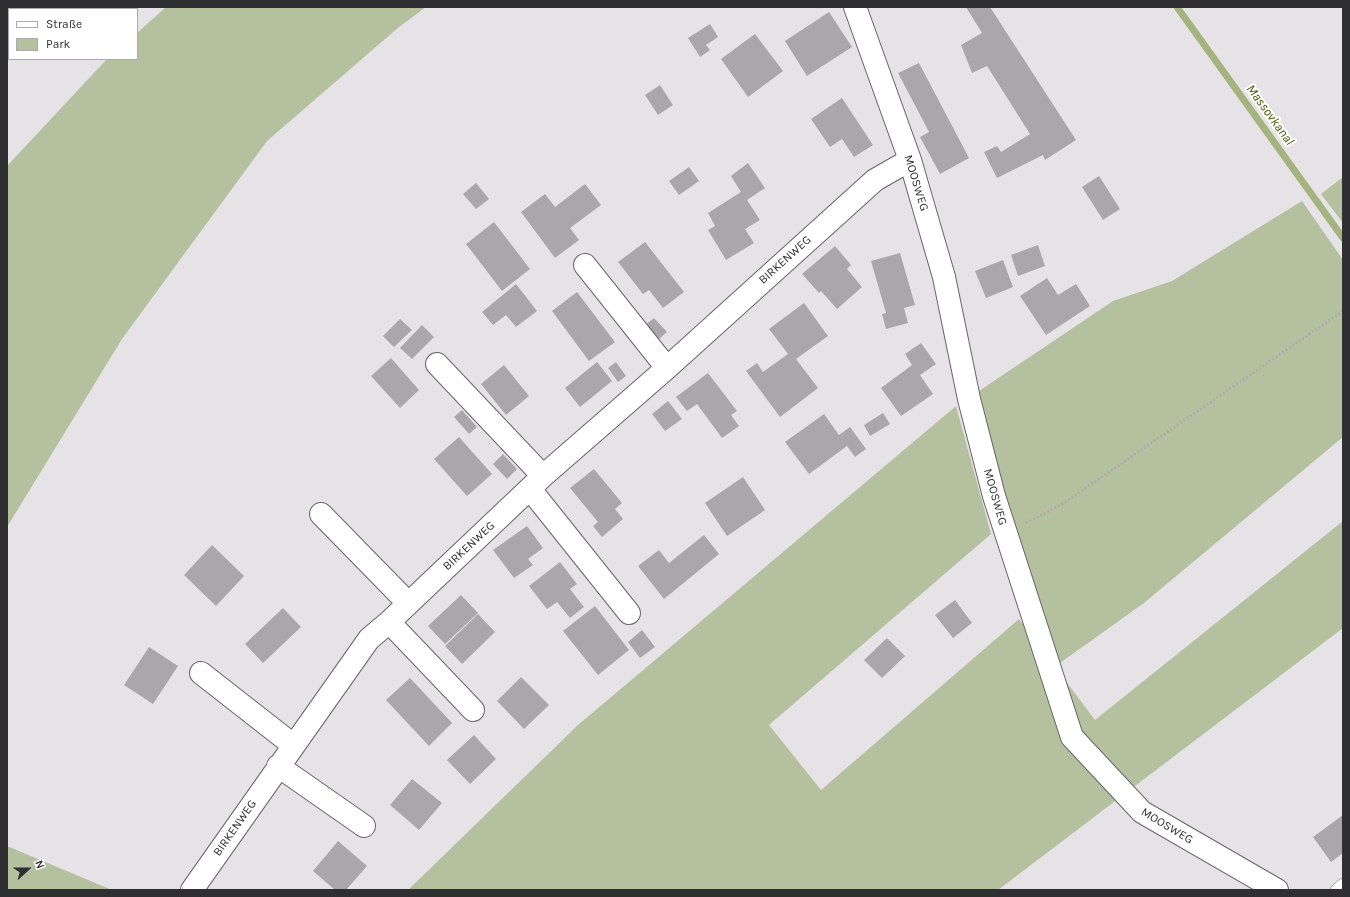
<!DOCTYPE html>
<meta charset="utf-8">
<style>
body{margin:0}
#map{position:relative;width:1350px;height:897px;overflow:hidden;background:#e6e3e7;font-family:Karla,sans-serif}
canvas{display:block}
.frame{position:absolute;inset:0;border:8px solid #2f2e30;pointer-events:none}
.legend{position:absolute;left:8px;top:8px;width:130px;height:52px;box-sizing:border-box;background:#fff;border:1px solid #acabac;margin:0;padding:5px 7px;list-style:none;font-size:12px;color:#2f2e30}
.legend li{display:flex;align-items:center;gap:8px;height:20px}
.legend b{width:20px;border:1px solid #acabac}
.north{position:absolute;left:8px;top:849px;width:40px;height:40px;-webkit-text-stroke:3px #fff;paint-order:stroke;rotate:69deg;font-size:11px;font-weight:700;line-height:16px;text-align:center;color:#2f2e30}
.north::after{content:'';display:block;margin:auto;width:14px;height:18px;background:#2f2e30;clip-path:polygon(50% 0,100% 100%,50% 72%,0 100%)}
</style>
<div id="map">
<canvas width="1350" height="897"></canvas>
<div class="frame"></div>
<ul class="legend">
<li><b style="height:5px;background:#fff"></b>Straße</li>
<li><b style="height:11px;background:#b5c09e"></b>Park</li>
</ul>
<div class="north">N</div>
</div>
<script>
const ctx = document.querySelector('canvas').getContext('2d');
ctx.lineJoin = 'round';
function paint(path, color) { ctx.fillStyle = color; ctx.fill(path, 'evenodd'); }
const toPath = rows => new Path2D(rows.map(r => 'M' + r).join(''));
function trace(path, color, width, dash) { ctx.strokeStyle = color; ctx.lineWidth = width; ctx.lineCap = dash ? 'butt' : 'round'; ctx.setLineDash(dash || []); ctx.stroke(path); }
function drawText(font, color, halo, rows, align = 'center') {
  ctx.font = font + ' Karla,sans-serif'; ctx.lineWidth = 4; ctx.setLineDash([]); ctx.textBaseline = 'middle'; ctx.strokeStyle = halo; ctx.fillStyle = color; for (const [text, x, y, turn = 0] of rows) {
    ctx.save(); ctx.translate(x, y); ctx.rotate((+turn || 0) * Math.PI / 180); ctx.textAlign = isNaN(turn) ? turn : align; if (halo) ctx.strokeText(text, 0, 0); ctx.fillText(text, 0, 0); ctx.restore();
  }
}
const green = toPath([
 [166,7,426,7,399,27,267,141,122,339,7,527,7,166,107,59,137,59,137,33],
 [1343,177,1343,223,1321,194],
 [1302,201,1343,260,1343,437,1144,603,1060,663,1018,543,973,395,1113,301,1172,281],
 [956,406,991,534,769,725,821,790,1019,619,1095,720,1343,521,1343,628,998,890,408,890,578,725],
 [7,846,112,890,7,890]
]);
const stream = toPath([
 [1177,7,1343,238]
]);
const building = toPath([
 [966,7,990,7,1076,140,1045,160,1043,155,997,178,984,152,997,146,1001,152,1030,134,987,66,972,73,961,45,982,33],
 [829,12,852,47,807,76,785,41],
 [710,24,718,37,706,45,710,50,700,57,688,38],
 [755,34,783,71,748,97,721,59],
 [919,63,969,158,940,174,920,137,929,132,898,73],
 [660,85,673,105,658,115,645,95],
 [842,98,873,145,854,157,842,139,830,147,811,119],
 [748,163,765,188,747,200,760,220,745,229,754,243,726,260,708,230,715,226,708,213,741,192,731,176],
 [689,167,699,181,679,195,669,181],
 [1099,176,1120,209,1103,220,1082,187],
 [476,183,489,199,476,209,463,194],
 [585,184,601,205,570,228,579,240,555,258,521,212,545,194,555,207],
 [494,222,530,269,502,291,466,244],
 [645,242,684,292,663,308,649,290,643,294,618,262],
 [1038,245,1045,266,1018,276,1011,255],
 [835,246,851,265,847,269,862,287,837,309,821,291,819,293,802,274],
 [900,253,915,305,904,308,908,323,886,329,882,314,886,313,871,261],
 [1003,260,1013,287,986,298,975,271],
 [1047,278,1058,295,1076,284,1090,306,1046,335,1020,296],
 [516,284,537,311,516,327,506,315,493,325,482,312],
 [577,292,615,342,589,361,552,311],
 [804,303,828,336,796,359,818,388,780,417,746,371,757,363,763,372,788,354,769,329],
 [654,318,667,332,658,340,645,325],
 [400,319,412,330,394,347,383,336],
 [422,325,434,337,412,359,400,348],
 [921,343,936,364,920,375,933,394,901,416,881,388,912,365,905,354],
 [391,358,419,390,400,408,371,376],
 [597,362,612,381,580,407,565,388],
 [616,362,626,376,618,382,608,368],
 [504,365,529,396,506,415,481,384],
 [708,373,737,411,731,415,739,426,722,438,697,404,687,411,676,397],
 [668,401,682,419,665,431,652,414],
 [462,410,477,427,469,434,454,417],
 [883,413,890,424,870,436,864,425],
 [824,414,839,435,850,427,866,449,855,457,847,446,809,474,785,442],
 [459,437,492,474,467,496,434,459],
 [503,454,517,469,507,479,493,464],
 [594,469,622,503,615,509,623,519,602,537,593,526,598,522,570,488],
 [743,477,765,510,727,536,705,503],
 [527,526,543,548,528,559,533,565,514,578,493,550],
 [704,535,719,554,664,599,638,566,659,550,669,563],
 [212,545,244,576,216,606,184,575],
 [560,562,577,584,570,589,584,607,570,618,557,602,547,609,529,586],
 [461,595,478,613,445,644,428,626],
 [955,600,972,623,953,638,935,615],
 [595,606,629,650,598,675,563,631],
 [283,608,301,627,263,663,245,644],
 [478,614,495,632,462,664,445,646],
 [642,630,655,647,640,658,628,642],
 [887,638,905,656,882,678,864,660],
 [149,647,178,666,153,704,124,685],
 [521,677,549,705,524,729,497,701],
 [410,678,452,723,429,746,386,700],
 [474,735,496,759,470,784,447,760],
 [412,779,442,803,419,830,390,805],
 [1343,815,1343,853,1331,862,1313,837],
 [338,841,367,866,346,890,335,890,313,871]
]);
const path = toPath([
 [1026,523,1064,503,1343,311]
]);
const lane = toPath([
 [1336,890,1343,884]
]);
const street = toPath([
 [855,7,910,160,944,277,969,399,994,496,1072,737,1142,812,1277,890],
 [585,265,667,368],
 [437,364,543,476],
 [530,489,629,613],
 [321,514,408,603],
 [389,622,473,710],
 [201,673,293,745],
 [278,766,364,826],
 [192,890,369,639,389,622,543,476,667,368,875,180,910,160]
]);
const streetNames = [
 ["MOOSWEG",916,183,73],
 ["BIRKENWEG",785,260,-42],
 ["MOOSWEG",995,497,74],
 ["BIRKENWEG",469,546,-43],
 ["MOOSWEG",1167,826,31],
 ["BIRKENWEG",235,828,-55]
];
const waterNames = [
 ["Massovkanal",1270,115,54]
];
paint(green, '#b5c09e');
trace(stream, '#a4b47e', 7);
paint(building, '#aaa7aa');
trace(lane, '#686568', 12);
trace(street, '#686568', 24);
trace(path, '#adabae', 2.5, [2, 2]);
trace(lane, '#fff', 11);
trace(street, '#fff', 22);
drawText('12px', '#2f2e30', '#fff', streetNames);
drawText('italic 13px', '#475800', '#fff', waterNames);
</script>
